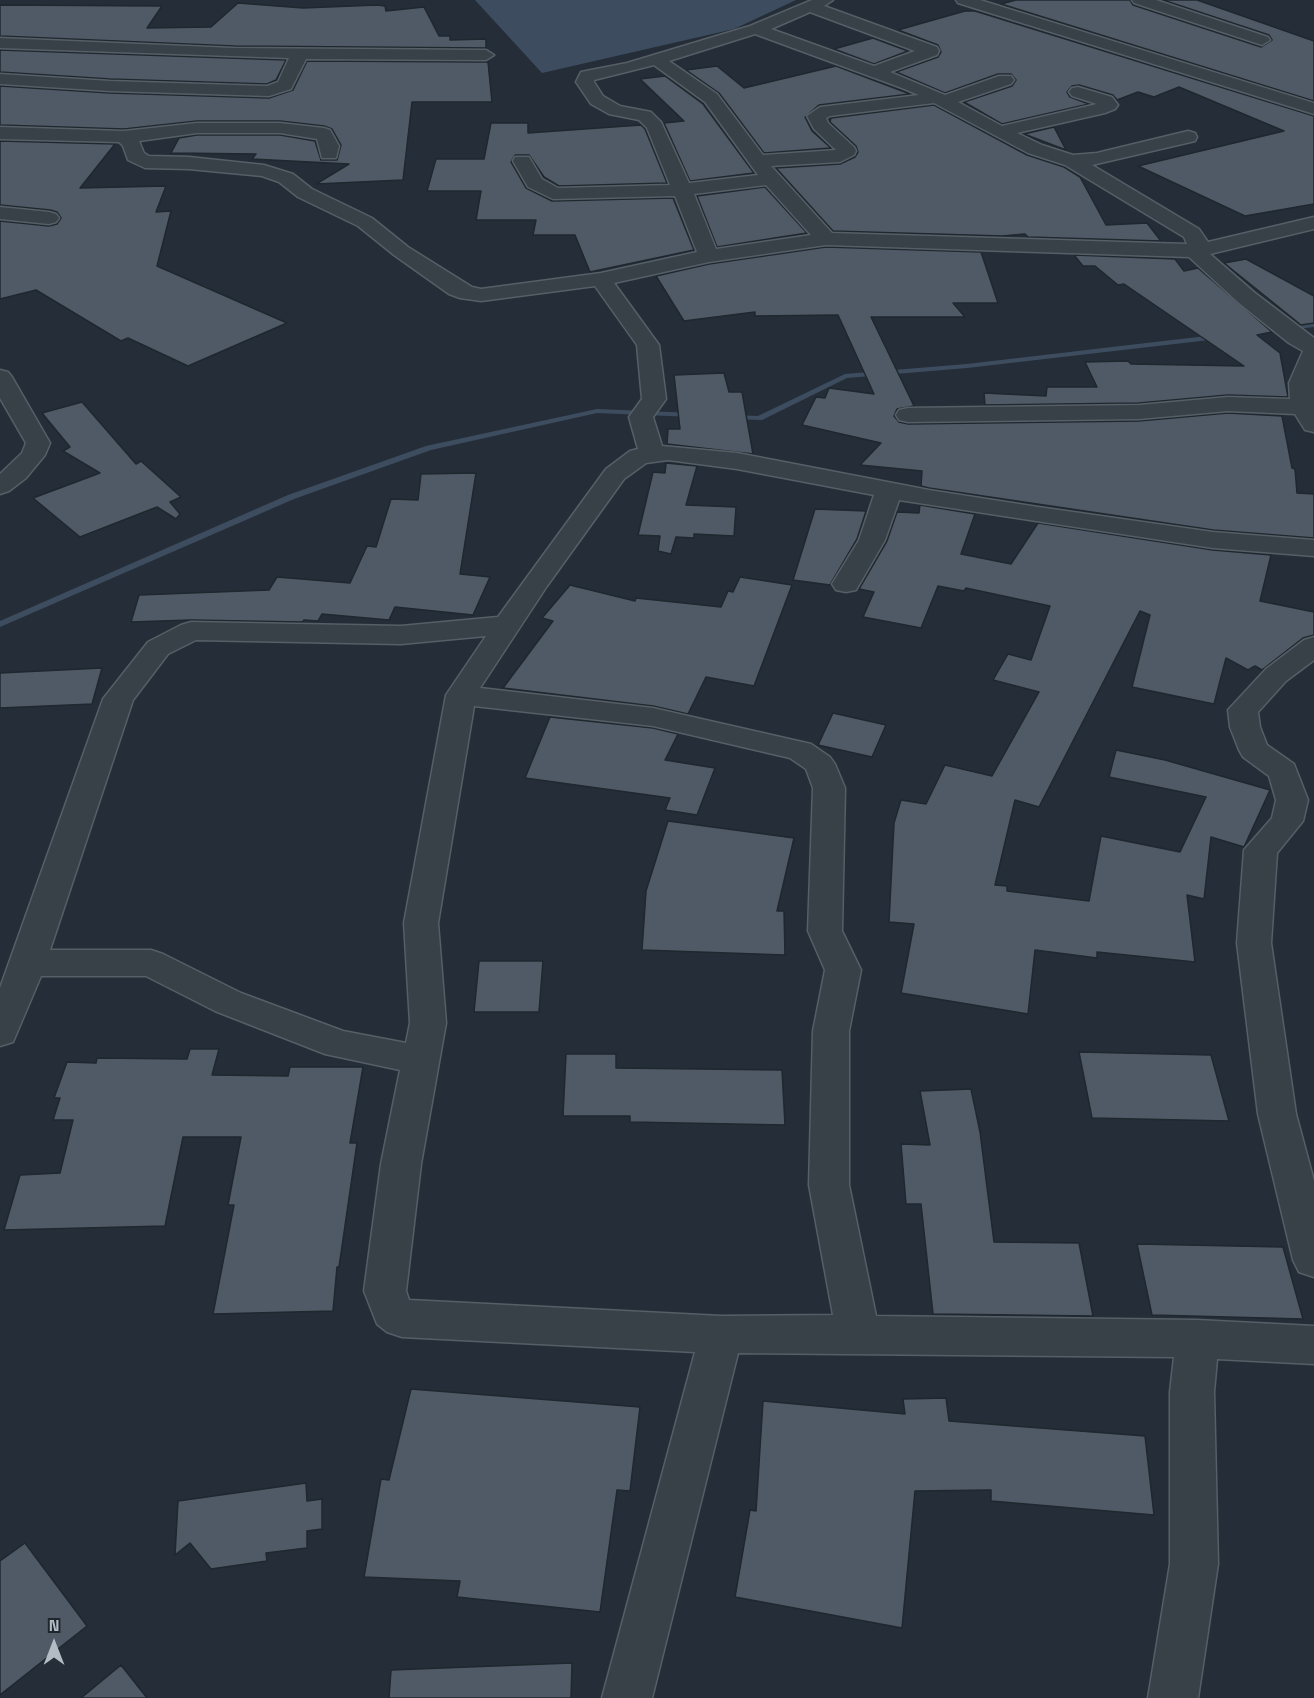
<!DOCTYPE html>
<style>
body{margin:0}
#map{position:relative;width:1314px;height:1698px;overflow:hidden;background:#252e38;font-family:"Space Grotesk",sans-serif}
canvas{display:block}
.north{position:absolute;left:24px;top:1614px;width:60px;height:60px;-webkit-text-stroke:4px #1d252d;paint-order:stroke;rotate:0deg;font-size:16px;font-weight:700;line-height:24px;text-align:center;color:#b3bbc4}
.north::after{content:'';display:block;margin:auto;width:21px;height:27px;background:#b3bbc4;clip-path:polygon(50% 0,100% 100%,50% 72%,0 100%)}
</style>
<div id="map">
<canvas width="1314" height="1698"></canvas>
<div class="north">N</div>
</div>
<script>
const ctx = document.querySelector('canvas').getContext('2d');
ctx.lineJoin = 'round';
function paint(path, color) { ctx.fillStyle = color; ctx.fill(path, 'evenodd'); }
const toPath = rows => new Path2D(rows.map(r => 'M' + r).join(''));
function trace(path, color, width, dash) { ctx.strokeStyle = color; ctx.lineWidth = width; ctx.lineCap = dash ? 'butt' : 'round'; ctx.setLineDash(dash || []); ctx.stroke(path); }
const water = toPath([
 [475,0,796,0,734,29,542,73]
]);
const stream = toPath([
 [1314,323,1314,327,1257,334,1253,332,1257,330,1314,323],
 [1215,335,1218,335,1218,339,967,368,847,378,762,420,732,419,728,417,732,415,758,416,845,374,967,364,1215,335],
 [597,409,693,413,697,415,693,417,597,413,431,450,294,499,0,627,0,621,288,495,426,446,597,409]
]);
const building = toPath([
 [1016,0,1130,0,1133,5,1261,47,1272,40,1269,35,1163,0,1197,0,1314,41,1314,101,1001,4,1016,0],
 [238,3,303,8,377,5,385,6,386,11,424,7,439,36,450,36,450,40,486,39,486,48,234,46,0,36,0,5,162,6,147,28,211,27,238,3],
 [965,11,975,11,1314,116,1314,204,1245,216,1138,166,1284,131,1179,87,1154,97,1138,92,1117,100,1113,95,1079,85,1072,86,1067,92,1070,97,1089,104,1002,124,964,102,1012,86,1016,80,1011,74,998,74,945,93,896,72,938,57,941,52,938,45,898,30,965,11],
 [873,38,908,51,874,64,834,49,873,38],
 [0,50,286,60,276,80,267,84,110,79,0,72,0,50],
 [307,61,488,62,492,102,412,102,403,180,316,184,349,164,252,159,256,154,171,153,179,138,197,135,280,135,315,141,321,160,337,160,341,145,332,129,324,126,280,121,197,121,124,129,0,125,0,86,110,93,269,98,293,90,307,61],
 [717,66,744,88,836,66,910,94,819,105,805,117,812,131,831,148,764,153,719,93,686,70,717,66],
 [665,76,703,104,754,173,690,181,664,123,684,121,640,79,665,76],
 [934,105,1027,155,1064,167,1080,177,1106,225,1147,223,1161,241,1028,237,1025,234,1002,236,833,231,776,168,840,164,855,157,858,152,856,146,830,122,831,118,934,105],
 [491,123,528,123,528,133,641,125,645,129,667,183,559,186,544,177,529,155,515,155,511,162,526,188,552,201,673,198,694,250,590,272,575,235,533,235,536,220,476,220,481,191,427,191,436,159,484,159,491,123],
 [1054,127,1066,150,1024,134,1054,127],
 [0,141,115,144,80,188,166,186,156,212,171,211,157,266,287,323,188,366,128,338,121,341,36,290,0,299,0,221,49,226,57,224,61,218,57,212,50,210,0,205,0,141],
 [765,187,807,233,717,247,697,196,765,187],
 [826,247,981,252,998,303,953,303,965,317,871,317,914,406,897,409,894,416,899,422,908,424,1139,421,1228,413,1282,416,1292,468,1295,469,1297,493,1314,494,1314,538,1213,530,929,488,921,486,922,471,860,465,881,443,802,425,816,397,825,398,829,388,874,394,838,315,755,316,755,312,684,321,656,276,709,264,826,247],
 [1074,255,1175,259,1184,271,1198,268,1272,332,1257,335,1280,353,1288,397,1228,395,1139,403,985,405,984,393,1046,396,1047,387,1097,387,1085,362,1128,361,1131,364,1244,366,1124,284,1118,285,1095,266,1083,266,1074,255],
 [1246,259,1314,296,1314,323,1301,325,1224,263,1246,259],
 [724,373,729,392,742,392,753,454,667,444,668,429,680,429,674,375,724,373],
 [82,402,136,464,141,461,181,497,170,502,180,514,176,519,157,507,80,537,33,498,100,473,63,451,70,447,42,413,82,402],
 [666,463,697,466,686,505,736,507,734,536,694,534,694,538,676,537,671,554,658,551,660,536,638,535,653,472,665,473,666,463],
 [476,473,460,574,490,577,473,615,395,607,389,620,322,614,318,621,304,620,302,622,191,620,131,622,139,595,269,590,277,577,350,583,367,546,376,547,391,499,418,500,421,474,476,473],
 [920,505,975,514,961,554,1011,564,1038,523,1213,550,1271,555,1260,601,1314,612,1314,635,1303,638,1262,670,1255,666,1248,670,1226,658,1214,704,1132,687,1150,615,1140,611,1039,807,1015,800,995,885,1007,886,1007,891,1089,901,1101,836,1180,852,1206,797,1109,777,1116,750,1165,760,1270,790,1244,847,1211,837,1204,899,1187,895,1195,962,1097,952,1097,958,1035,950,1028,1014,901,993,914,924,889,922,894,823,901,800,926,804,945,765,992,776,1039,692,993,680,1008,654,1031,660,1050,606,966,588,964,591,938,586,921,628,863,617,874,592,859,589,887,541,897,512,919,513,920,505],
 [815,509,866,511,857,539,830,585,793,580,815,509],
 [740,577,792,585,754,686,706,677,688,714,653,706,503,688,553,621,542,618,570,585,635,601,636,598,721,607,728,591,733,592,740,577],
 [102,668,92,704,0,708,0,673,102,668],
 [833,713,886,725,872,757,818,745,833,713],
 [550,717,653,728,678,734,665,760,715,768,697,815,665,810,670,798,525,778,550,717],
 [668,821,794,838,777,911,784,911,785,955,642,950,646,891,668,821],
 [479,961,543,961,539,1012,474,1012,479,961],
 [190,1049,219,1049,212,1075,288,1076,290,1067,363,1067,350,1143,357,1143,339,1267,337,1267,333,1311,213,1314,234,1205,228,1205,241,1137,183,1137,165,1226,4,1230,20,1175,60,1173,73,1120,53,1120,60,1098,54,1098,67,1062,96,1063,97,1058,187,1059,190,1049],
 [1079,1052,1211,1055,1229,1121,1092,1118,1079,1052],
 [566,1054,616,1054,616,1068,782,1070,785,1125,630,1122,630,1116,563,1116,566,1054],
 [971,1089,980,1132,994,1242,1079,1243,1093,1316,933,1314,921,1204,906,1204,901,1144,930,1145,920,1091,971,1089],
 [1137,1244,1283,1247,1303,1319,1152,1315,1137,1244],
 [411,1389,640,1407,630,1491,617,1490,600,1612,457,1597,460,1581,364,1577,381,1479,389,1480,411,1389],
 [946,1398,949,1421,1145,1436,1154,1515,991,1501,991,1490,915,1491,902,1628,735,1597,750,1510,756,1511,763,1401,905,1414,903,1399,946,1398],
 [306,1483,307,1501,322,1499,322,1529,307,1531,307,1548,266,1553,267,1561,211,1569,190,1543,175,1555,178,1501,306,1483],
 [25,1543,87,1626,0,1695,0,1561,25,1543],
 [572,1663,571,1698,389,1698,391,1670,572,1663],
 [121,1665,147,1698,81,1698,121,1665]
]);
const minor = toPath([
 [812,0,833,0,824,6,937,47,939,51,937,55,890,72,945,95,999,76,1011,76,1014,80,1011,84,958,102,1002,126,1097,104,1072,96,1069,92,1072,88,1078,87,1112,97,1118,105,1115,109,1105,113,1017,133,1042,145,1073,155,1097,153,1188,131,1195,133,1197,137,1195,141,1092,165,1199,229,1208,242,1314,217,1314,229,1210,254,1255,293,1314,338,1314,432,1305,430,1295,414,1228,411,1139,419,908,422,899,420,896,415,899,410,908,408,1139,405,1228,397,1290,399,1289,383,1303,351,1289,343,1239,303,1189,257,826,245,709,262,614,283,659,345,666,399,653,417,662,446,737,453,929,490,1038,507,1213,532,1314,540,1314,556,1213,548,899,500,885,540,856,590,846,592,836,590,832,584,859,540,874,495,737,469,668,460,646,463,624,479,547,586,480,688,653,708,811,744,830,757,835,764,845,788,842,931,861,970,849,1031,849,1185,876,1316,1197,1320,1314,1326,1314,1364,1217,1359,1214,1392,1218,1564,1198,1698,1148,1698,1170,1564,1170,1392,1174,1357,738,1353,652,1698,602,1698,695,1352,402,1337,387,1332,377,1324,364,1291,381,1164,400,1070,325,1054,215,1011,146,976,41,976,13,1042,0,1046,0,988,103,699,148,642,181,625,191,622,401,626,498,617,606,469,630,451,638,449,629,417,642,399,637,345,595,286,481,301,460,298,449,294,394,255,358,226,298,197,279,182,262,176,189,169,145,168,128,160,123,146,119,142,0,139,0,127,124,131,197,123,280,123,324,128,330,130,339,146,336,158,322,158,317,139,280,133,197,133,139,141,144,153,149,156,189,157,264,165,293,174,312,189,372,218,408,247,472,287,481,289,601,273,697,252,675,196,553,199,528,187,513,161,515,157,529,157,542,179,558,188,670,185,647,128,639,120,609,114,591,104,576,82,581,72,627,63,750,26,812,0],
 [810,12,915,51,874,66,771,29,810,12],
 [755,34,902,88,919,95,820,107,807,116,814,129,836,150,763,155,717,94,669,61,755,34],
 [654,65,705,102,758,175,689,183,661,122,651,112,620,106,603,96,594,82,594,80,654,65],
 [934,103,1028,153,1065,165,1184,237,1187,244,832,233,771,166,840,162,854,155,856,151,854,147,828,123,826,118,830,116,934,103],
 [766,185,811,235,716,249,694,194,766,185],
 [486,636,446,695,404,923,410,1023,406,1043,343,1031,241,993,163,954,151,950,50,950,133,700,168,654,196,640,401,644,486,636],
 [474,706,653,726,790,758,806,769,813,788,808,931,825,970,813,1031,809,1185,833,1315,721,1316,409,1300,406,1291,421,1164,446,1023,438,923,474,706],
 [956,0,980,0,1314,103,1314,114,958,3,956,0],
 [1132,0,1156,0,1268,37,1270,40,1262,45,1256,43,1134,3,1132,0],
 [0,38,234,48,486,50,494,55,486,60,306,59,291,89,269,96,110,91,0,84,0,74,110,81,267,86,278,82,289,58,0,48,0,38],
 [0,207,49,212,56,214,59,218,56,222,49,224,0,219,0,207],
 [0,370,8,372,12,377,50,443,45,455,26,478,9,491,0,494,0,474,22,453,26,443,0,398,0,370],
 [1314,637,1314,660,1286,681,1258,712,1260,727,1267,745,1294,764,1308,800,1303,821,1277,853,1271,943,1296,1114,1314,1181,1314,1277,1299,1272,1293,1260,1258,1114,1237,943,1244,850,1272,818,1276,800,1269,776,1243,757,1239,750,1230,727,1228,710,1266,669,1304,640,1314,637]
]);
paint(water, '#3d4d5f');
paint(stream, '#3d4d5f');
paint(building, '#505a66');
trace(building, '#1f272f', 1.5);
trace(minor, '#565e66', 3);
paint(minor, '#384048');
</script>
